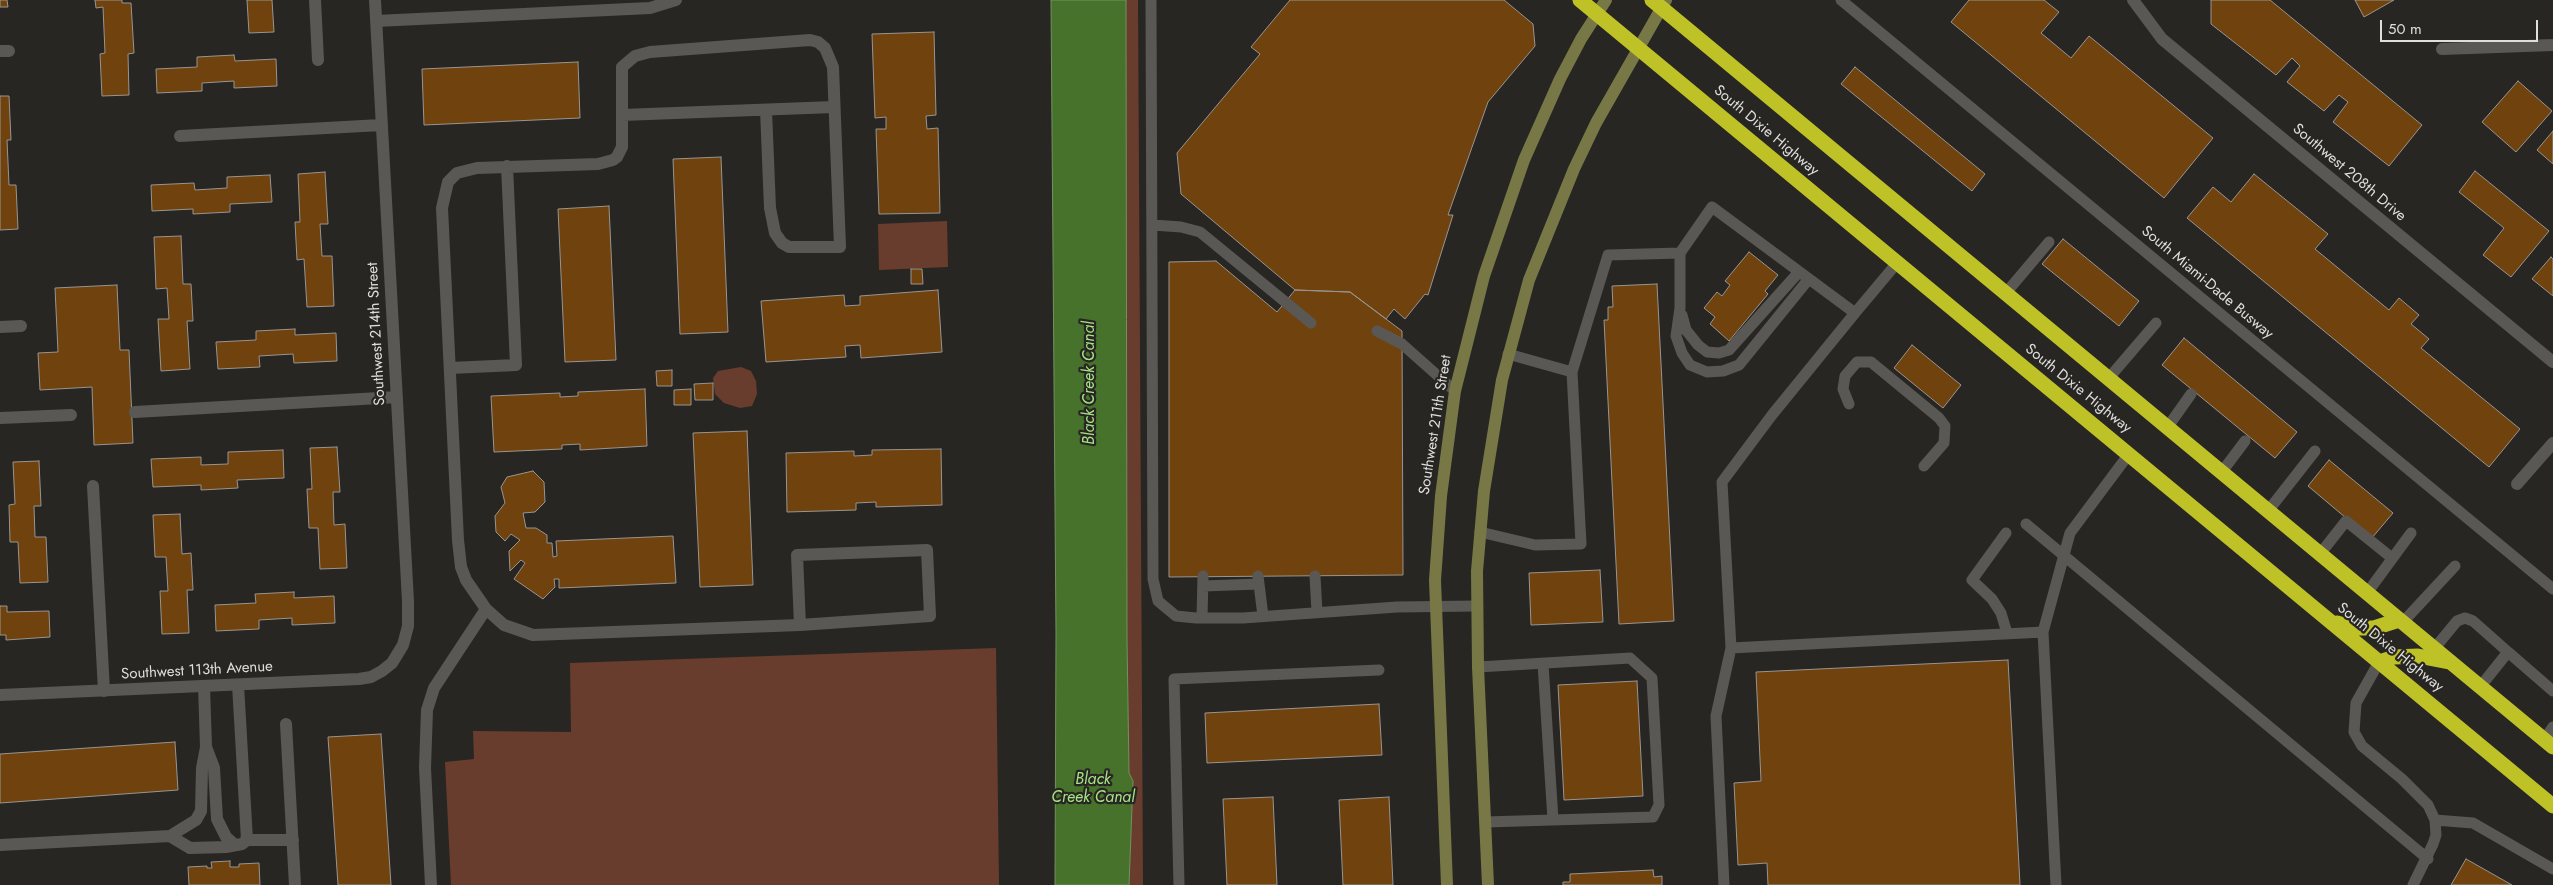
<!DOCTYPE html>
<style>
body{margin:0}
#map{position:relative;width:2553px;height:885px;overflow:hidden;background:#282623;font-family:Jost,sans-serif}
canvas{display:block}
.scale{position:absolute;left:2380px;top:20px;width:158px;height:22px;box-sizing:border-box;border:2px solid #dfdedc;border-top:0;padding-left:6px;font-size:15px;line-height:18px;white-space:nowrap;color:#dfdedc;-webkit-text-stroke:4px #282623;paint-order:stroke}
</style>
<div id="map">
<canvas width="2553" height="885"></canvas>
<div class="scale">50 m</div>
</div>
<script>
const ctx = document.querySelector('canvas').getContext('2d');
ctx.lineJoin = 'round';
function paint(path, color) { ctx.fillStyle = color; ctx.fill(path, 'evenodd'); }
const toPath = rows => new Path2D(rows.map(r => 'M' + r).join(''));
function trace(path, color, width, dash) { ctx.strokeStyle = color; ctx.lineWidth = width; ctx.lineCap = dash ? 'butt' : 'round'; ctx.setLineDash(dash || []); ctx.stroke(path); }
function drawText(font, color, halo, rows, align = 'center') {
  ctx.font = font + ' Jost,sans-serif'; ctx.lineWidth = 4.5; ctx.setLineDash([]); ctx.textBaseline = 'middle'; ctx.strokeStyle = halo; ctx.fillStyle = color; for (const [text, x, y, turn = 0] of rows) {
    ctx.save(); ctx.translate(x, y); ctx.rotate((+turn || 0) * Math.PI / 180); ctx.textAlign = isNaN(turn) ? turn : align; if (halo) ctx.strokeText(text, 0, 0); ctx.fillText(text, 0, 0); ctx.restore();
  }
}
const green = toPath([
 [1126,0,1138,0,1143,885,1129,885,1133,781,1129,773,1127,639],
 [947,221,948,267,879,270,878,224],
 [741,367,751,371,756,381,757,394,752,406,740,408,724,403,715,394,713,378,718,371],
 [996,648,999,885,451,885,445,762,474,759,473,731,571,732,570,663]
]);
const water = toPath([
 [1051,0,1126,0,1127,639,1129,773,1133,781,1129,885,1055,885,1056,633,1051,0]
]);
const building = toPath([
 [0,0,7,0,8,7,0,7,0,0],
 [95,0,122,0,122,3,131,3,134,53,128,54,129,95,102,96,100,54,105,53,103,7,96,8,95,0],
 [247,0,272,0,274,32,249,33,247,0],
 [1290,0,1504,0,1533,24,1535,46,1488,102,1448,215,1453,215,1428,295,1425,294,1405,319,1394,309,1386,319,1350,292,1295,290,1181,194,1177,153,1260,54,1251,47,1290,0],
 [1969,0,2044,0,2059,12,2041,33,2071,58,2089,36,2213,138,2164,198,1951,22,1969,0],
 [2211,0,2270,0,2422,125,2389,166,2333,122,2348,102,2339,95,2324,111,2287,82,2300,66,2292,58,2276,75,2211,24,2211,0],
 [2355,0,2394,0,2364,17,2355,0],
 [934,32,936,115,926,116,927,129,938,128,940,213,879,214,876,129,886,129,886,117,875,118,872,34,934,32],
 [234,55,235,61,276,59,277,86,234,88,234,81,202,83,202,91,157,93,156,69,197,67,197,57,234,55],
 [578,62,580,118,424,125,422,69,578,62],
 [1855,67,1985,174,1972,191,1841,84,1855,67],
 [2518,81,2552,111,2516,152,2482,122,2518,81],
 [0,96,9,96,11,140,7,140,9,185,16,185,18,229,0,230,0,96],
 [2553,131,2553,164,2537,150,2553,131],
 [721,157,728,332,680,334,673,159,721,157],
 [2475,171,2549,231,2511,277,2483,255,2504,228,2459,192,2475,171],
 [325,172,328,224,320,224,322,256,332,256,334,306,307,307,304,259,297,260,295,222,300,222,298,174,325,172],
 [2254,174,2328,234,2315,249,2389,310,2399,298,2419,315,2411,324,2429,339,2421,348,2520,429,2489,467,2187,218,2213,187,2231,202,2254,174],
 [270,175,272,202,230,204,230,212,193,214,193,209,152,211,151,185,194,183,195,190,227,188,227,177,270,175],
 [609,206,616,360,565,362,558,209,609,206],
 [181,236,183,284,191,284,193,321,187,321,190,369,161,371,158,319,169,319,167,288,156,289,154,237,181,236],
 [2063,239,2139,301,2119,326,2042,264,2063,239],
 [1749,252,1778,275,1765,291,1768,294,1729,341,1710,324,1715,317,1704,308,1717,292,1722,296,1730,285,1725,281,1749,252],
 [2551,257,2553,259,2553,296,2532,279,2551,257],
 [1216,261,1277,312,1295,290,1350,292,1402,331,1403,575,1169,577,1169,262,1216,261],
 [911,269,922,269,923,284,911,284,911,269],
 [1657,284,1674,621,1619,624,1604,320,1608,320,1608,307,1613,307,1612,286,1657,284],
 [117,285,120,350,129,350,133,443,94,445,92,387,40,390,38,353,58,352,55,288,117,285],
 [938,290,942,352,861,358,860,345,845,346,846,357,766,362,761,301,844,295,845,306,860,305,860,296,938,290],
 [295,329,295,335,336,333,337,361,294,363,293,354,259,356,260,367,218,369,216,342,256,340,256,331,295,329],
 [2184,338,2297,432,2275,458,2162,365,2184,338],
 [1912,345,1961,385,1943,408,1894,368,1912,345],
 [672,370,672,386,657,386,656,371,672,370],
 [713,383,713,400,695,400,694,384,713,383],
 [645,389,647,446,580,450,580,444,562,445,562,449,494,452,491,396,560,393,560,397,578,396,578,392,645,389],
 [691,389,691,405,674,405,674,390,691,389],
 [747,431,753,585,700,587,693,433,747,431],
 [337,447,340,492,333,492,334,525,345,524,347,568,320,569,318,528,309,528,307,489,312,489,310,448,337,447],
 [941,449,942,505,876,507,876,502,856,503,856,510,787,512,786,453,854,451,854,456,872,455,872,450,941,449],
 [283,450,284,478,237,480,238,488,201,490,201,485,153,487,151,459,201,457,201,465,228,464,228,452,283,450],
 [2329,460,2393,513,2371,539,2308,486,2329,460],
 [39,461,41,506,34,506,35,537,46,537,48,582,20,583,18,542,10,542,9,505,15,504,13,462,39,461],
 [533,471,544,482,545,502,535,512,523,513,526,528,536,528,547,535,547,543,552,543,553,557,557,556,556,541,673,536,676,583,559,588,559,579,554,579,555,587,543,599,514,579,525,563,521,560,510,571,509,551,520,540,511,534,505,541,496,532,495,516,505,503,501,487,507,477,533,471],
 [180,514,182,554,191,553,193,590,187,590,189,633,162,634,160,591,168,591,166,557,155,557,153,515,180,514],
 [1600,570,1603,622,1531,625,1529,573,1600,570],
 [294,592,294,598,334,596,335,623,292,625,292,618,259,620,259,629,216,631,215,605,256,603,255,594,294,592],
 [0,606,7,606,7,612,49,611,50,637,6,640,6,635,0,635,0,606],
 [2008,660,2020,885,1768,885,1767,863,1738,865,1734,783,1761,781,1756,672,2008,660],
 [1637,681,1643,796,1564,800,1558,685,1637,681],
 [1379,704,1382,755,1207,763,1205,713,1379,704],
 [381,734,391,885,338,885,328,737,381,734],
 [175,742,178,790,0,803,0,754,175,742],
 [1273,797,1277,885,1227,885,1223,799,1273,797],
 [1389,797,1393,885,1343,885,1339,800,1389,797],
 [2466,859,2512,885,2451,885,2466,859],
 [230,861,230,867,239,867,239,864,259,863,260,885,189,885,188,867,207,866,207,868,212,868,211,862,230,861],
 [1653,870,1654,877,1662,876,1662,885,1563,885,1563,882,1570,882,1570,874,1653,870]
]);
const lane = toPath([
 [1151,0,1153,579,1158,601,1176,616,1196,618,1243,618,1397,607,1477,606],
 [1841,0,2553,589],
 [1153,225,1181,227,1200,232,1311,323],
 [1680,253,1680,308,1676,336,1682,353,1690,365,1707,372,1723,371,1739,365,1808,280],
 [2005,294,2049,242],
 [1855,313,1772,415,1722,482,1731,648,2043,632,2070,533,2129,454],
 [1682,315,1686,330,1698,345,1707,352,1719,353,1729,350,1798,273],
 [1377,331,1402,344,1455,391],
 [1508,354,1572,372,1608,255,1680,253,1712,207,1855,313,1897,263],
 [2108,379,2156,323],
 [1849,404,1843,389,1845,376,1857,362,1871,362,1939,418,1945,426,1944,443,1924,466],
 [2167,428,2191,394],
 [2221,473,2245,441],
 [2268,511,2315,451],
 [2026,524,2428,859],
 [1480,532,1535,545,1581,544,1572,372],
 [2006,533,1972,580,1992,599,2001,613,2007,633],
 [2320,554,2346,521,2392,558],
 [1258,576,1263,616],
 [1315,576,1317,612],
 [1203,586,1259,584],
 [2367,593,2411,533],
 [1202,618,1203,576],
 [2402,623,2455,566],
 [2043,632,2056,885],
 [2434,649,2457,621,2465,618,2473,621,2508,652],
 [2379,662,2356,703,2354,732,2362,746,2402,779,2428,805,2435,820,2436,835,2433,844,2413,885],
 [1543,664,1553,820],
 [1478,667,1630,658,1652,678,1659,805,1653,817,1485,822],
 [2480,687,2508,652,2553,691],
 [2544,740,2553,727],
 [2435,820,2473,823,2553,869],
 [1179,885,1174,679,1379,670],
 [1724,885,1716,716,1731,648]
]);
const street = toPath([
 [315,0,318,60],
 [2133,0,2162,39,2553,362],
 [376,21,650,8,676,0],
 [2442,49,2553,45],
 [0,51,9,51],
 [766,110,770,208,775,233,782,243,789,247,840,247,833,67,825,48,818,42,810,40,650,52,635,56,622,67,622,147,617,157,613,160,598,164,477,168,457,173,448,182,442,208,458,540,461,567,466,580,486,609,504,625,533,635,800,625,930,616,927,550,797,555,800,625],
 [622,115,834,107],
 [180,136,381,125],
 [0,327,21,326],
 [450,368,516,365,507,166],
 [135,412,397,397],
 [0,418,71,415],
 [2517,484,2553,443],
 [93,486,104,691],
 [0,695,359,679,371,677,382,671,392,663,403,645,408,626,408,601,375,0],
 [286,724,295,885],
 [206,747,214,768,217,819,226,837,235,845],
 [170,836,190,848,226,847,242,844,247,840,238,685],
 [247,840,293,840],
 [0,845,170,836,196,820,201,811,202,768,206,747,204,686],
 [431,885,425,768,427,710,434,688,486,609]
]);
const secondary = toPath([
 [1447,885,1435,580,1441,496,1455,391,1484,276,1524,160,1560,79,1581,39,1606,0],
 [1488,885,1478,667,1477,571,1484,491,1502,380,1529,280,1574,169,1596,123,1666,0]
]);
const highway = toPath([
 [1580,0,2553,806],
 [1652,0,2553,747],
 [2337,623,2354,628,2374,628,2399,620],
 [2379,662,2394,657,2418,656,2449,662]
]);
const streetNames = [
 ["South Dixie Highway",1766,131,40],
 ["Southwest 208th Drive",2349,173,40],
 ["South Miami-Dade Busway",2207,283,40],
 ["Southwest 214th Street",377,334,-93],
 ["South Dixie Highway",2078,389,39],
 ["Southwest 211th Street",1436,425,-81],
 ["South Dixie Highway",2390,648,39],
 ["Southwest 113th Avenue",197,671,-3]
];
const waterNames = [
 ["Black Creek Canal",1090,383,-90],
 ["Black",1093,780],
 ["Creek Canal",1093,798]
];
paint(green, '#693d2d');
paint(water, '#47722c');
trace(water, '#759261', 1);
paint(building, '#6f420e');
trace(building, '#999591', 1);
trace(lane, '#5a5854', 11);
trace(street, '#5a5854', 12);
trace(secondary, '#787846', 12);
trace(highway, '#bec227', 15);
drawText('15px', '#dfdedc', '#282623', streetNames);
drawText('italic 16px', '#a6e484', '#282623', waterNames);
</script>
